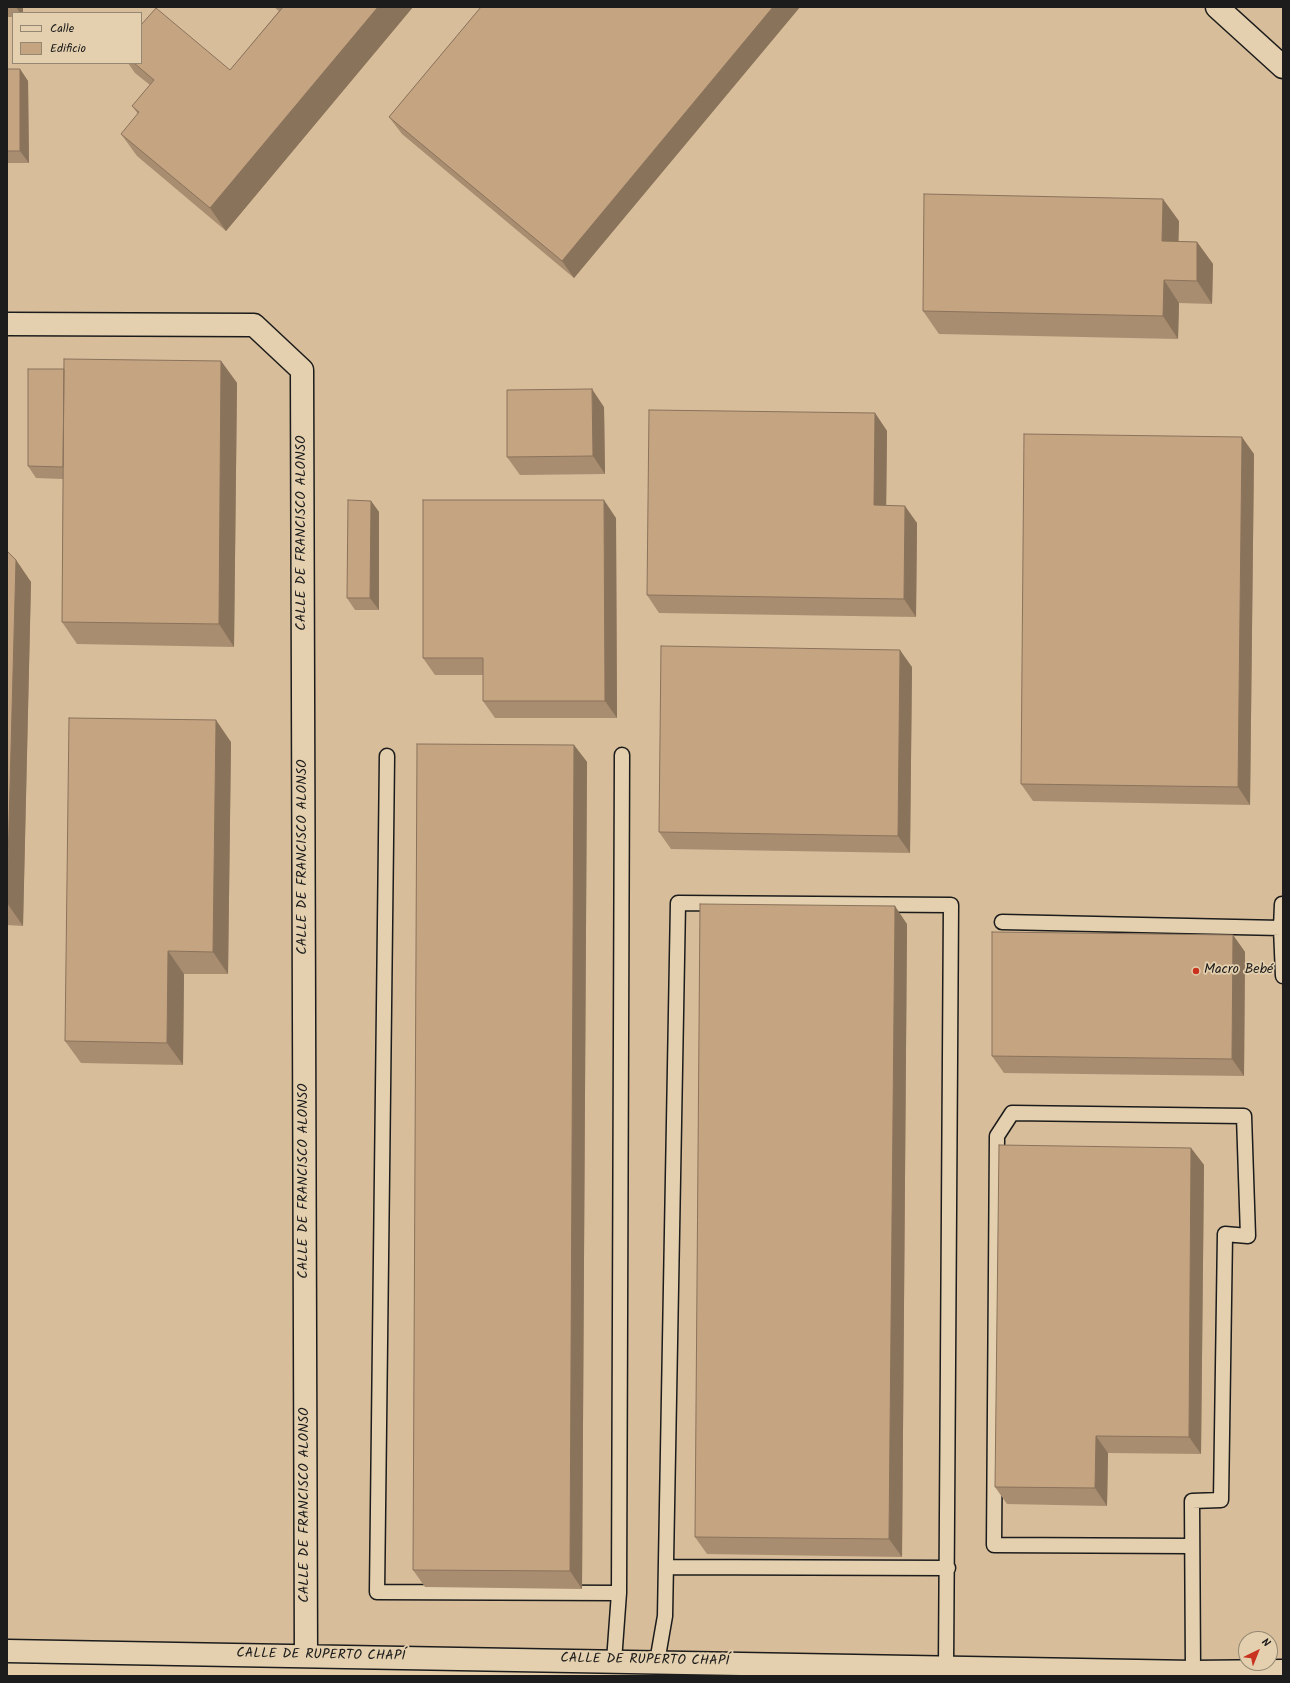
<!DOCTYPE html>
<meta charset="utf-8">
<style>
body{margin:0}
#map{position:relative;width:1290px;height:1683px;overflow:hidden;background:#e4cca9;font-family:Kalam,sans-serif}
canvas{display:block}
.frame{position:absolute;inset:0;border:8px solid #1c1c1c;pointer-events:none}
.legend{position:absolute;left:12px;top:12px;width:130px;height:52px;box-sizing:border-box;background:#e4d0ae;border:1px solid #948874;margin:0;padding:5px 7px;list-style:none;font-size:12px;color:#1c1c1c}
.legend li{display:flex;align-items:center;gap:8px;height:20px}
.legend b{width:20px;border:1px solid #948874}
.north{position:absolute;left:1238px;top:1631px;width:40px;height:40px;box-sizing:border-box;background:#e4d0ae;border:1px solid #948874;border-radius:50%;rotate:43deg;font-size:11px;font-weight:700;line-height:16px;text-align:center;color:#1c1c1c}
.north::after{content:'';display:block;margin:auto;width:14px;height:18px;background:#c8321e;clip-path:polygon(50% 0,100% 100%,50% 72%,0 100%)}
</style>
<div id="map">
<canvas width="1290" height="1683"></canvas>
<div class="frame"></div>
<ul class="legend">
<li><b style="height:5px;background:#e4d0ae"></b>Calle</li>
<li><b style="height:11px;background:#c5a482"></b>Edificio</li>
</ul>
<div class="north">N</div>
</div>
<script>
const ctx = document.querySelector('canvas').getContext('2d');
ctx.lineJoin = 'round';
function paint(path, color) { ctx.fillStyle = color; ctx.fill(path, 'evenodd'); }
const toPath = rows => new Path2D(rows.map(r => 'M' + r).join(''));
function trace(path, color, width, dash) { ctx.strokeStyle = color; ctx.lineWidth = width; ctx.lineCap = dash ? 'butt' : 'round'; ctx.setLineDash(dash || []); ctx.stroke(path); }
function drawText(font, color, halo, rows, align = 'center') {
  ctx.font = font + ' Kalam,sans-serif'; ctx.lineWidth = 3.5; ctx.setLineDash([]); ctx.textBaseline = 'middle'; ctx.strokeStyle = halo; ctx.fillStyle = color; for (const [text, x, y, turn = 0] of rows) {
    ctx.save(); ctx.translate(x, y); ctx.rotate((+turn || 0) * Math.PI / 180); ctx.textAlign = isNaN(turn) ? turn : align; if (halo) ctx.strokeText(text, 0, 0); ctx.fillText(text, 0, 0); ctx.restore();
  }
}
const built = toPath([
 [7,7,1283,7,1283,1671,7,1650],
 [13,13,141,13,141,63,13,63],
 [1246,1639,1270,1639,1270,1663,1246,1663]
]);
const service = toPath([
 [387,756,377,1592,619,1593],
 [1283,904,1282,904,1281,928,1283,976],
 [1002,922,1281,928],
 [1191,1546,994,1545,997,1136,1012,1113,1244,1116,1248,1236,1225,1234,1221,1500,1192,1501,1193,1672],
 [666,1567,948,1568],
 [614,1661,619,1593,622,755],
 [657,1662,665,1616,678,903,951,905,946,1667]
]);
const minor = toPath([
 [7,324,254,325,302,370,306,1656],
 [7,1651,1193,1672,1283,1671]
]);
const tertiary = toPath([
 [1217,7,1283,67]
]);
const wall = toPath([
 [7,7,23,7,23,13,13,13,13,17,7,17],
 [274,7,413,7,226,231,137,156,121,134,138,114,132,106,150,85,135,73,128,63,141,63,230,70,279,11],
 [481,7,800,7,574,278,402,134,389,117],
 [7,69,20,69,28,81,29,163,7,163],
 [1179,221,1178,241,1197,242,1213,264,1212,304,1179,303,1178,339,939,334,923,311],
 [221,361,237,383,234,647,77,644,62,622,63,479,36,478,28,466,64,369],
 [604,407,605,474,520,475,507,457],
 [875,413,887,431,886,505,917,523,916,617,659,613,647,595],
 [1254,454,1250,805,1033,801,1021,784],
 [371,501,379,512,379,610,355,610,347,598],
 [616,518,617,718,495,718,483,701,483,675,435,675,423,658],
 [7,551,16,560,31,582,23,926,7,925],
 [912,667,910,853,671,849,659,832],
 [231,742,228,974,184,974,183,1065,81,1063,65,1041],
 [574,745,587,762,582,1589,425,1587,413,1570],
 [907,924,902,1557,707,1554,695,1537],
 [1233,935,1245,952,1244,1076,1004,1073,992,1056],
 [1191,1148,1204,1165,1201,1454,1108,1453,1107,1506,1007,1504,995,1487]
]);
const shadedWall = toPath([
 [16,7,23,7,23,13,20,13],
 [378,7,413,7,226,231,210,208],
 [773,7,800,7,574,278,562,261],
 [20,69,28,81,29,163,20,151],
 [1163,199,1179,221,1178,264,1162,241],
 [1197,242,1213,264,1212,304,1197,281],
 [1164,280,1179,303,1178,339,1163,316],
 [221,361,237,383,234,647,219,624],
 [592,389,604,407,605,474,593,456],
 [875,413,887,431,886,522,874,505],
 [1242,437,1254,454,1250,805,1238,787],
 [604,500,616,518,617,718,605,701],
 [371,501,379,512,379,610,370,598],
 [905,506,917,523,916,617,904,599],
 [16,560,31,582,23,926,7,903],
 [900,650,912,667,910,853,898,836],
 [216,720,231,742,228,974,213,952],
 [574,745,587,762,582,1589,570,1571],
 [895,906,907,924,902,1557,889,1539],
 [1233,935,1245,952,1244,1076,1232,1059],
 [168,951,184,974,183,1065,167,1043],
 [1191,1148,1204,1165,1201,1454,1189,1437],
 [1096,1436,1108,1453,1107,1506,1095,1488]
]);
const building = toPath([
 [283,7,378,7,210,208,121,134,139,112,132,106,154,80,134,63,141,63,141,25,156,8,230,70,283,7],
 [481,7,773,7,562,261,389,117,481,7],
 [7,69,20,69,20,151,7,151,7,69],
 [924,194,1163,199,1162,241,1197,242,1197,281,1164,280,1163,316,923,311,924,194],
 [64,359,221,361,219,624,62,622,64,359],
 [28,369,64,369,63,467,28,466,28,369],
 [592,389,593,456,507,457,507,390,592,389],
 [649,410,875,413,874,505,905,506,904,599,647,595,649,410],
 [1024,434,1242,437,1238,787,1021,784,1024,434],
 [348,500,371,501,370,598,347,598,348,500],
 [423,500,604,500,605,701,483,701,483,658,423,658,423,500],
 [7,551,16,560,7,900,7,551],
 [661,646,900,650,898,836,659,832,661,646],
 [69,718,216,720,213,952,168,951,167,1043,65,1041,69,718],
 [417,744,574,745,570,1571,413,1570,417,744],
 [700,904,895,906,889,1539,695,1537,700,904],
 [992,932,1233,935,1232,1059,992,1056,992,932],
 [999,1145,1191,1148,1189,1437,1096,1436,1095,1488,995,1487,999,1145]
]);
const markers = [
 [1196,971,4,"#c8321e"]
];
const streetNames = [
 ["CALLE DE FRANCISCO ALONSO",303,533,-90],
 ["CALLE DE FRANCISCO ALONSO",304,857,-90],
 ["CALLE DE FRANCISCO ALONSO",305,1181,-90],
 ["CALLE DE FRANCISCO ALONSO",306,1505,-90],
 ["CALLE DE RUPERTO CHAPÍ",321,1656,1],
 ["CALLE DE RUPERTO CHAPÍ",645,1661,1]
];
const poiNames = [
 ["Macro Bebé",1204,971]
];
paint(built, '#d7bd9a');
trace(service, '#1c1c1c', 17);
trace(minor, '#1c1c1c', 25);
trace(tertiary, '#1c1c1c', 25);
trace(service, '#e4d0ae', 14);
trace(minor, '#e4d0ae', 22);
trace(tertiary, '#e4d0ae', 22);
paint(wall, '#a98d70');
paint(shadedWall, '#8a735b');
paint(building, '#c5a482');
trace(building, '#8a735b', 1);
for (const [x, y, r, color] of markers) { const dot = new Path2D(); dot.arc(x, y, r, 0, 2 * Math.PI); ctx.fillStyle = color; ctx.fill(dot); trace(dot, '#e4d0ae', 1.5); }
drawText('14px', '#1c1c1c', '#e4d0ae', streetNames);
drawText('14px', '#1c1c1c', '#e4d0ae', poiNames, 'left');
</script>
